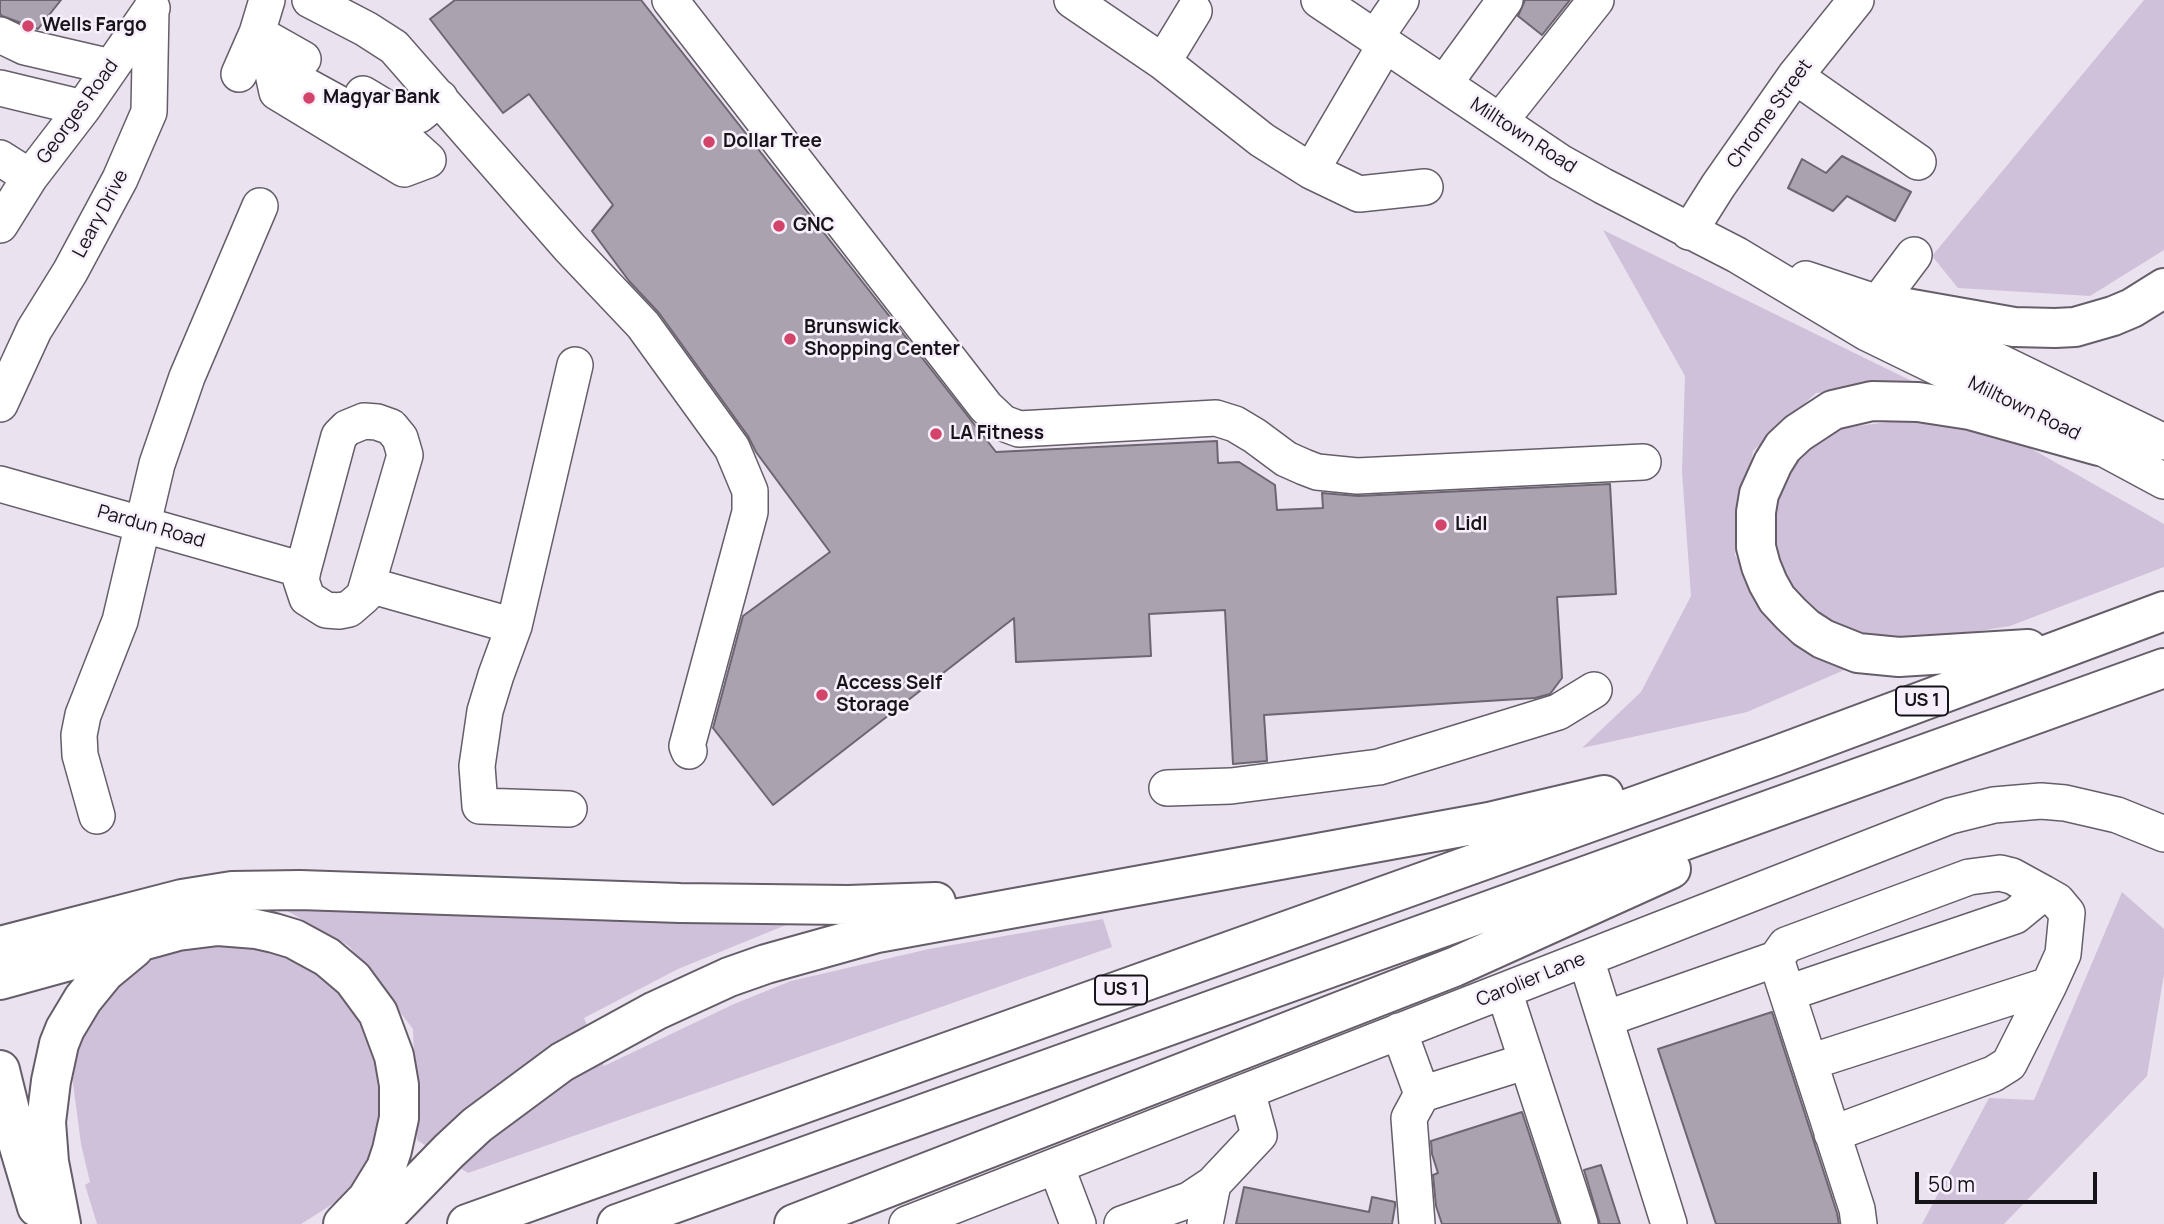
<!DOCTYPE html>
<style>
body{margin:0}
#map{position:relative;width:2164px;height:1224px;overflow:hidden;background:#eae2ef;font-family:Manrope,sans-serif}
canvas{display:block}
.scale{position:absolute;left:1915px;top:1172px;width:182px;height:32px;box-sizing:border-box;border:4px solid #161418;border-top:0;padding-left:9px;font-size:21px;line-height:24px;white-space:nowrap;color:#161418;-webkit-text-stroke:5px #f7effc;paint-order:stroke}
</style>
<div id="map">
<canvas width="2164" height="1224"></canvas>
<div class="scale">50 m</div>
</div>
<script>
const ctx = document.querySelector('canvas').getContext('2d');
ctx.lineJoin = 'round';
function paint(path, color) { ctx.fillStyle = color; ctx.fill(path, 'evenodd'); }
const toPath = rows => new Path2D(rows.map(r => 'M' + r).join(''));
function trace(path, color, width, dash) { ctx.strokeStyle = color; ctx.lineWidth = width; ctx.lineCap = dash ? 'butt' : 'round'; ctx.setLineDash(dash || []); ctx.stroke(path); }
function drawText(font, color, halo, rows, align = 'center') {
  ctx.font = font + ' Manrope,sans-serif'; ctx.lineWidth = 5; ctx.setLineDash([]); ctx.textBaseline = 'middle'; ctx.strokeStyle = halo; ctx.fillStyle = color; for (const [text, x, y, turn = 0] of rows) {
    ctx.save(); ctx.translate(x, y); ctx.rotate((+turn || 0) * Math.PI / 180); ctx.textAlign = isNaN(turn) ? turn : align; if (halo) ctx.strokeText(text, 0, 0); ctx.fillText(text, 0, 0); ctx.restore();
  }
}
const green = toPath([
 [2144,0,2164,0,2164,250,2090,296,1958,288,1932,256],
 [1603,230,1922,386,1816,393,1753,451,1735,555,1786,638,1849,668,1747,712,1582,748,1641,692,1691,596,1682,472,1685,376],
 [1927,417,2023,444,2164,524,2164,567,2010,626,1905,643,1827,626,1780,573,1773,510,1788,465,1834,429],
 [2122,892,2164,929,2164,974,2147,1076,2004,1224,1922,1224,1989,1098,2034,1100],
 [268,900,791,923,678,969,584,1018,604,1066,734,1004,791,981,929,949,1103,919,1112,947,468,1173,417,1140,413,1029,349,946],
 [241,940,307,963,358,1009,374,1050,382,1087,377,1125,364,1172,336,1202,301,1224,97,1224,85,1185,90,1182,81,1144,69,1053,94,1006,149,958,183,946]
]);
const building = toPath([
 [0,0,61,0,38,29,2,16,0,14,0,0],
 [455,0,641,0,996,452,1217,441,1218,463,1239,462,1275,485,1277,510,1323,508,1322,493,1358,496,1610,484,1616,594,1557,597,1562,678,1550,694,1535,698,1264,715,1267,761,1233,764,1225,610,1149,614,1151,656,1016,662,1014,618,773,805,713,728,743,616,830,552,756,452,748,436,659,313,629,281,592,231,613,205,529,94,503,113,430,19,455,0],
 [1525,0,1570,0,1542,35,1518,16,1525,0],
 [1842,156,1911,192,1895,221,1847,196,1833,211,1788,188,1802,159,1826,173,1842,156],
 [1772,1012,1837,1213,1839,1224,1716,1224,1658,1049,1772,1012],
 [1522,1112,1559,1224,1442,1224,1436,1206,1433,1175,1438,1173,1432,1154,1431,1141,1522,1112],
 [1601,1165,1620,1224,1600,1224,1584,1170,1601,1165],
 [1244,1187,1369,1212,1372,1197,1395,1202,1395,1206,1392,1224,1236,1224,1244,1187]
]);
const minor = toPath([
 [267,0,257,33,303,59],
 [310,0,366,29,394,47,570,248,643,325,732,448,750,491,750,512,687,746,689,751],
 [670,0,986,407,1003,423,1019,429,1216,418,1235,424,1255,436,1286,459,1304,467,1317,472,1357,476,1643,462],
 [1072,0,1163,62,1262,140,1311,171,1359,194,1425,187],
 [1319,0,1560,162,1603,186,1737,255,1867,333,2099,446,2164,481],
 [0,35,25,47,111,67],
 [1375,38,1401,0],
 [270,60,303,84,407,141,428,160,404,169,277,92,270,60],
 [1163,62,1194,11],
 [239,74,257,33],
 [1795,76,1918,162],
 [1444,84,1505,0],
 [0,88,83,108],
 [363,94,388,109,419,115,440,98],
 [1500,121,1596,0],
 [0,158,30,177],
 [1311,171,1385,45],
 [0,225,30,177,83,108,152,8],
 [1689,232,1718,186,1795,76,1856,0],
 [1806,279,1878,303,2164,442],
 [1878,303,1914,255],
 [0,404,34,330,70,272,120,179,149,112,151,9],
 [364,421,377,422,391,427,400,438,405,455,364,596,349,609,339,611,326,610,307,598,301,580,303,570,339,436,347,428,364,421],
 [0,484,303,570],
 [369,585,514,626],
 [1167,788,1231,786,1379,767,1558,712,1594,690],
 [569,809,480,806,477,766,485,711,496,675,514,626,575,365],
 [97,816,80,755,79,735,83,715,120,621,157,464,187,377,260,206],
 [1586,959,1669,1224],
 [1776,959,1786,945,1969,877,2000,873,2012,876,2043,893],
 [1504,991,1580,1224],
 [1788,993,2015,916,2043,893,2057,901,2067,913,2063,954,2049,985,1810,1062],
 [1605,1019,1776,959,1857,1209,1859,1224],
 [1399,1031,1422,1094,1409,1118,1417,1224],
 [1422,1094,1527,1061],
 [1832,1134,1993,1074,2009,1064,2049,985],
 [1056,1166,1078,1224],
 [1213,1184,1259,1135,1247,1091],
 [907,1224,1950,816,1994,805,2041,801,2065,803,2117,815,2164,834],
 [1122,1224,1189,1200,1213,1184,1205,1224]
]);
const highway = toPath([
 [1878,303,2014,327,2055,328,2075,327,2113,316,2132,308,2164,288],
 [2028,649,1899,657,1858,653,1823,639,1806,628,1791,614,1777,599,1768,583,1761,566,1756,547,1756,512,1759,494,1773,463,1783,447,1798,433,1833,410,1872,401,1918,402,1970,410,2099,446],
 [0,946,182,899,232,891,300,890,680,903,848,905,936,902],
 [0,980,178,931,218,926,256,929,274,933,294,939,327,957,353,979,378,1013,394,1056,399,1085,399,1118,392,1150,386,1168,367,1199,343,1224],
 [0,1070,18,1143,37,1207],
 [61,1224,49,1162,46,1122,51,1081,59,1044,65,1029,83,999,105,972,134,948],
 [378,1224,449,1151,477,1125,562,1062,655,1011,729,977,766,964,877,933,1489,822,1604,795],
 [467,1224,1775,756,2164,611],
 [617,1224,2164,668],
 [794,1224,1454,967,1671,869]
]);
const markers = [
 [28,26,7,"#d3446b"],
 [309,98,7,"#d3446b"],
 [709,142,7,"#d3446b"],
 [779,226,7,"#d3446b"],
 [790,339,7,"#d3446b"],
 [936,434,7,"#d3446b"],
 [1441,525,7,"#d3446b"],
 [822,695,7,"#d3446b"]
];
const shields = [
 [1922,701,52],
 [1121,990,52]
];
const shieldNames = [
 ["US 1",1922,701],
 ["US 1",1121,990]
];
const poiNames = [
 ["Wells Fargo",42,26],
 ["Magyar Bank",323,98],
 ["Dollar Tree",723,142],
 ["GNC",793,226],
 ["Brunswick",804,328],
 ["Shopping Center",804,350],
 ["LA Fitness",950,434],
 ["Lidl",1455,525],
 ["Access Self",836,684],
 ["Storage",836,706]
];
const streetNames = [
 ["Georges Road",78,112,-54],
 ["Chrome Street",1770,114,-54],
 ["Milltown Road",1523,136,33],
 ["Leary Drive",101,214,-62],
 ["Milltown Road",2024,409,26],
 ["Pardun Road",151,527,16],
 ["Carolier Lane",1531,980,-22]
];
paint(green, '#d0c1da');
paint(building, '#aaa3af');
trace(building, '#6c6671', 2);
trace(minor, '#655e69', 38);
trace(highway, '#655e69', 42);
trace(minor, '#fff', 35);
trace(highway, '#fff', 38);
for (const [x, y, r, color] of markers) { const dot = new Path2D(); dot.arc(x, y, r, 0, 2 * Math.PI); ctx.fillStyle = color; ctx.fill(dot); trace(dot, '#f7effc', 2.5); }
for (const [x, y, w] of shields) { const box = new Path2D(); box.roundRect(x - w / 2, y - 14.5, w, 29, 5); ctx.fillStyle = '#f7effc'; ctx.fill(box); trace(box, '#161418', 2); }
drawText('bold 18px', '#161418', null, shieldNames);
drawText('bold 19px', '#161418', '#f7effc', poiNames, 'left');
drawText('19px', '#161418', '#f7effc', streetNames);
</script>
